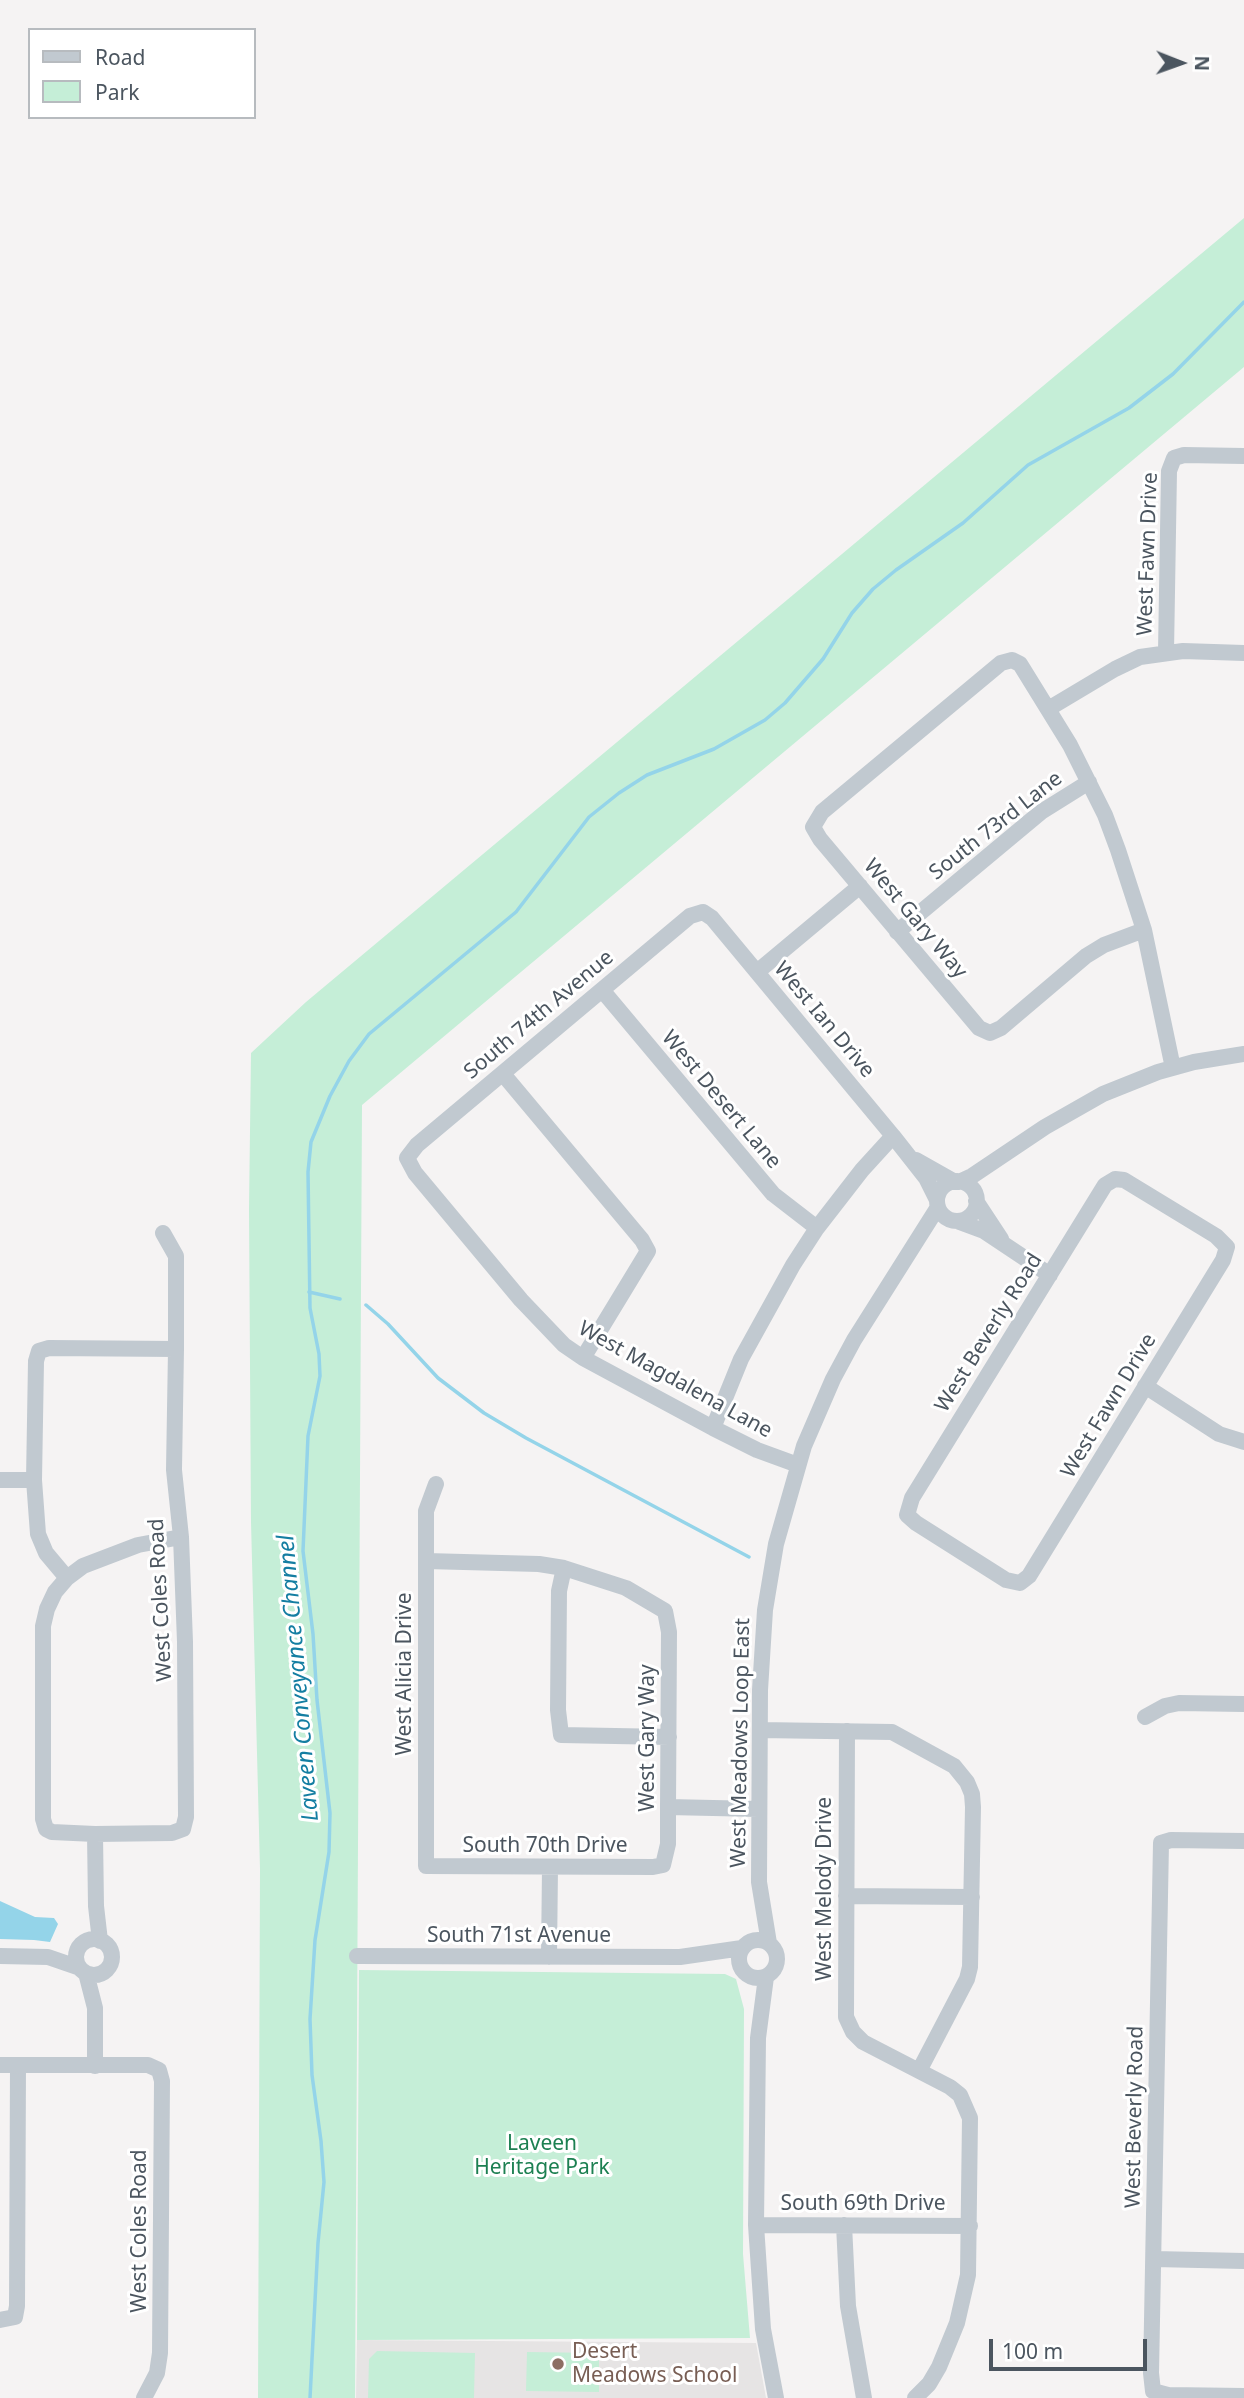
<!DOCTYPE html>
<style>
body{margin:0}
#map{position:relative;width:1244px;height:2398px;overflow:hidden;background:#f5f3f3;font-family:"Noto Sans",sans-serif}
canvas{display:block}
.legend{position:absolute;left:28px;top:28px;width:228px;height:91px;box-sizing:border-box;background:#fff;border:2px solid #b7bbbf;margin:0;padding:9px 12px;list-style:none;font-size:21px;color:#4b555f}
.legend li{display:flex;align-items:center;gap:14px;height:35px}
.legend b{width:35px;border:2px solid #b7bbbf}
.north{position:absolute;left:1146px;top:28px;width:70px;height:70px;-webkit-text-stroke:5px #fff;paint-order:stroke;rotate:91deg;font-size:19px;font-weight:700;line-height:28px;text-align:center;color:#4b555f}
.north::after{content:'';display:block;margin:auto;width:24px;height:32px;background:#4b555f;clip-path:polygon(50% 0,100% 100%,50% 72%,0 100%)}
.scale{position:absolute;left:989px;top:2339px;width:158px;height:32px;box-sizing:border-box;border:4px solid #4b555f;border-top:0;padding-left:9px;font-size:21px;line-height:24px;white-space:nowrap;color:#4b555f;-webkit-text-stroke:5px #fff;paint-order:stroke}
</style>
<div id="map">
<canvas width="1244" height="2398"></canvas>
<ul class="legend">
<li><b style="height:9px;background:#c1c9d0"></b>Road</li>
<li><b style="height:19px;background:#c5eed7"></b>Park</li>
</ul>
<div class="north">N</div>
<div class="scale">100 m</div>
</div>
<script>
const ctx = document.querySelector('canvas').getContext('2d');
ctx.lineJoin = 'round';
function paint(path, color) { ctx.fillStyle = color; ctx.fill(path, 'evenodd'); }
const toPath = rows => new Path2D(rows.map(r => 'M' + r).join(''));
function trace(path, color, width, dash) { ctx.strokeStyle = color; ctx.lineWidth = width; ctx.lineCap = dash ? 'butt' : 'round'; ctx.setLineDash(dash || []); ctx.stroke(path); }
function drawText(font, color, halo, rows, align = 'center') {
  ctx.font = font + ' "Noto Sans",sans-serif'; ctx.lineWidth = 6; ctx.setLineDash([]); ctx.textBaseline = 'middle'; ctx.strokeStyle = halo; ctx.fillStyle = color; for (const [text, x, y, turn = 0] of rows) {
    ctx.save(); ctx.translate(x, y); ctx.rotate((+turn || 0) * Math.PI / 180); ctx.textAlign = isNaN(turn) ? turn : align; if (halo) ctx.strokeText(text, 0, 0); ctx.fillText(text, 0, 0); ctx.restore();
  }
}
const education = toPath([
 [357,2340,756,2343,766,2398,356,2398]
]);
const green = toPath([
 [1244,218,1244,367,362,1105,355,2398,258,2398,260,1869,251,1522,249,1209,251,1053,306,1002],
 [359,1970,725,1974,736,1979,744,2009,743,2254,750,2338,357,2340],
 [377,2351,475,2353,474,2398,368,2398,369,2359],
 [527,2352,599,2353,599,2392,526,2391]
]);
const water = toPath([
 [0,1901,35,1917,54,1918,58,1924,50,1942,34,1940,0,1939]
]);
const stream = toPath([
 [309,1292,340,1299],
 [366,1305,388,1324,438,1378,484,1413,526,1438,749,1557],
 [310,2398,318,2243,324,2182,321,2141,312,2075,310,2019,315,1940,329,1852,330,1813,317,1700,313,1634,303,1551,308,1436,320,1376,319,1354,310,1308,308,1172,311,1142,330,1096,349,1061,369,1034,516,912,589,817,619,793,647,775,714,749,765,720,785,703,823,659,852,613,873,589,896,570,963,523,1028,465,1129,408,1173,374,1244,302]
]);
const minor = toPath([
 [1166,652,1169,471,1174,458,1184,455,1244,456],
 [1048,709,1115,669,1140,657,1183,651,1244,653],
 [1144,930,1104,945,1086,956,1001,1028,990,1033,979,1028,820,839,813,827,822,812,1001,663,1012,660,1020,664,1070,745,1105,815,1118,850,1144,930,1173,1068],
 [897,932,1041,812,1089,782],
 [757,972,860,886],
 [602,990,773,1194,817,1228],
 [503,1074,642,1240,648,1251,583,1358],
 [916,1160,955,1182],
 [1115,1179,1124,1180,1216,1236,1227,1247,1223,1260,1029,1576,1020,1583,1006,1580,916,1523,907,1515,912,1498,1105,1185,1115,1179],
 '937 1201a20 20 0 1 1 40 0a20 20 0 1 1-40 0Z',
 [959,1182,972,1176,1045,1127,1103,1094,1158,1072,1194,1062,1244,1054],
 [976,1201,1001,1239],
 [957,1221,984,1231,1050,1275],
 [163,1233,176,1256,176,1349,174,1470,181,1537,185,1642,186,1817,183,1829,172,1833,95,1834,52,1832,46,1829,43,1819,43,1626,47,1609,55,1592,67,1578,46,1553,38,1534,34,1480,36,1361,39,1351,49,1348,176,1349],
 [1145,1386,1219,1434,1244,1442],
 [713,1428,741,1359,793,1265,817,1228,862,1170,893,1136],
 [798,1465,757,1450,713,1428,583,1358,564,1345,521,1300,415,1173,407,1158,417,1145,690,916,703,912,712,918,893,1136,926,1178,937,1200],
 [0,1480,34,1480],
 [426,1561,539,1564,564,1568,626,1588,665,1611,669,1632,668,1807,668,1844,663,1865,653,1867,426,1866,426,1511,436,1484],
 [564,1568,559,1591,558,1710,561,1735,669,1737],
 [67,1578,83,1566,138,1545,181,1537],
 [1145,1717,1165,1706,1179,1703,1244,1704],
 [760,1730,892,1732,954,1766,967,1782,972,1794,973,1807,970,1967,967,1979,919,2071],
 [847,1731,846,2017,853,2032,863,2042,950,2087,960,2095,970,2118,968,2275,957,2323,939,2367,929,2384,915,2398],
 [668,1807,758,1809],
 [95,1834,96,1906,100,1941],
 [1244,1841,1171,1840,1161,1843,1151,2373,1153,2391,1168,2395,1244,2396],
 [846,1896,972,1897],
 '76 1957a18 18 0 1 1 36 0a18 18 0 1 1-36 0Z',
 '739 1959a19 19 0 1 1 38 0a19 19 0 1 1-38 0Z',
 [769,1943,759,1882,760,1690,765,1610,776,1544,804,1446,833,1379,854,1340,938,1207],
 [0,1956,48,1957,80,1968],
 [357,1956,680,1957,742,1948],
 [549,1957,550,1867],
 [86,1973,95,2008,95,2066],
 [766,1977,758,2038,756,2225,763,2329,776,2398],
 [0,2065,148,2065,159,2070,162,2081,160,2353,157,2373,144,2398],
 [756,2225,970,2226],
 [844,2225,848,2306,864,2398],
 [1154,2259,1244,2261],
 [0,2320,15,2317,17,2306,18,2065]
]);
const markers = [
 [558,2364,7,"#8d6e63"]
];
const streetNames = [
 ["West Fawn Drive",1148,554,-88],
 ["South 73rd Lane",996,826,-38],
 ["West Gary Way",915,919,50],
 ["South 74th Avenue",539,1015,-40],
 ["West Ian Drive",824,1020,50],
 ["West Desert Lane",721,1100,50],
 ["West Beverly Road",989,1333,-58],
 ["West Magdalena Lane",675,1380,29],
 ["West Fawn Drive",1109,1406,-59],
 ["West Coles Road",161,1600,-93],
 ["West Alicia Drive",405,1674,-90],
 ["West Gary Way",648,1738,-90],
 ["West Meadows Loop East",741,1743,-89],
 ["South 70th Drive",545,1846],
 ["West Melody Drive",825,1889,-90],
 ["South 71st Avenue",519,1936],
 ["West Beverly Road",1135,2117,-89],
 ["South 69th Drive",863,2204],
 ["West Coles Road",140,2231,-90]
];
const parkNames = [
 ["Laveen",542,2144],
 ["Heritage Park",542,2168]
];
const educationNames = [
 ["Desert",572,2352],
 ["Meadows School",572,2376]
];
const waterNames = [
 ["Laveen Conveyance Channel",299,1678,-95]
];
paint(education, '#e6e4e4');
paint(green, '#c5eed7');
paint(water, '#94d4e9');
trace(stream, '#94d4e9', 3.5);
trace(minor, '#c1c9d0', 16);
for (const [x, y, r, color] of markers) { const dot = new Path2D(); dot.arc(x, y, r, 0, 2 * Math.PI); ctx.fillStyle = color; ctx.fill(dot); trace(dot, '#fff', 2.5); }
drawText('21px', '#4b555f', '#fff', streetNames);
drawText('21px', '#1d8052', '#fff', parkNames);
drawText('21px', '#785e54', '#fff', educationNames, 'left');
drawText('italic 23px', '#147ea2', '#fff', waterNames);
</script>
